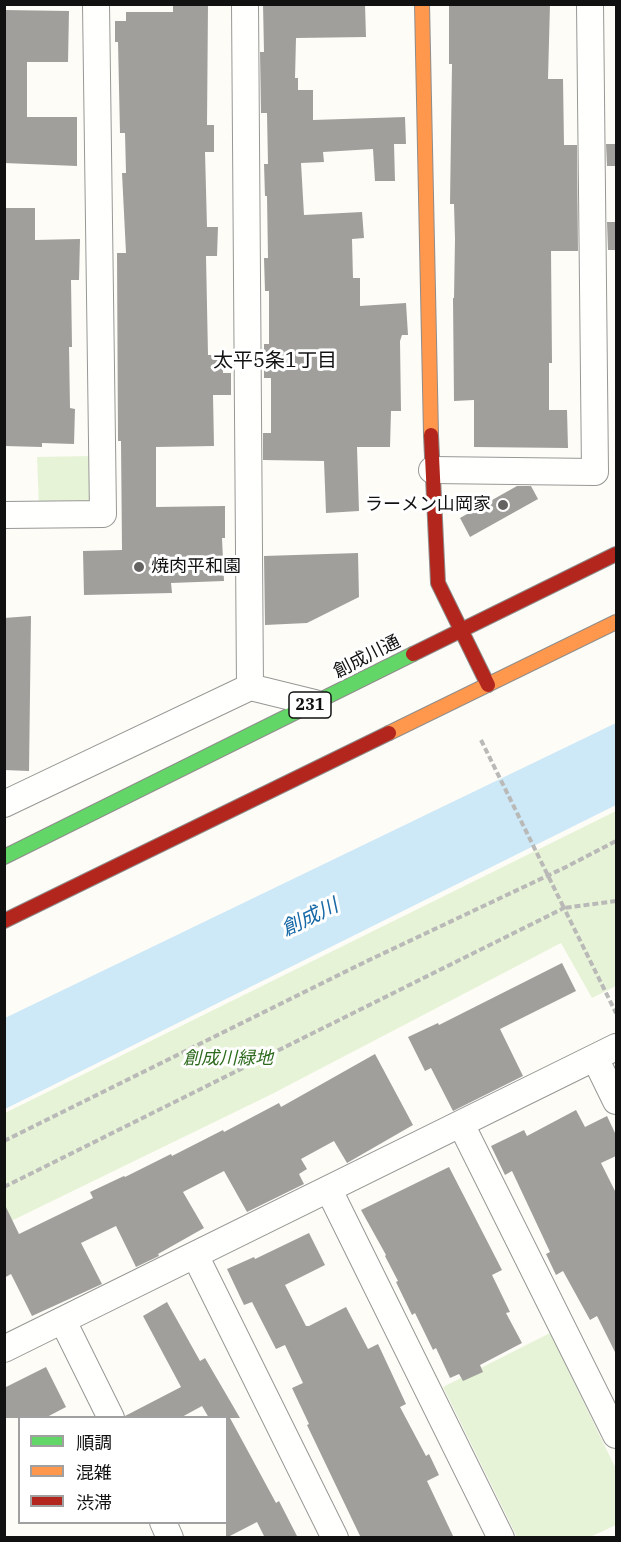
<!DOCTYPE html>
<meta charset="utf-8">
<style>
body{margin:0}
#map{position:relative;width:621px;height:1542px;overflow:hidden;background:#fdfcf7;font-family:"IBM Plex Serif","Noto Sans JP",serif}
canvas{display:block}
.frame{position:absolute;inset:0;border:6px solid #111;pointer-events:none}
.legend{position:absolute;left:18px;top:1416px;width:210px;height:108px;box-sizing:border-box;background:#fff;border:2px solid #a0a0a0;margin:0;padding:8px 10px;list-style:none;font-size:18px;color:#111}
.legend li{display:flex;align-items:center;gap:12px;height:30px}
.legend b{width:30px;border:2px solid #a0a0a0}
</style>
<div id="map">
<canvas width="621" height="1542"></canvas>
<div class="frame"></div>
<ul class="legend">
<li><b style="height:8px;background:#63d668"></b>順調</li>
<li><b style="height:8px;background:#ff974d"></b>混雑</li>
<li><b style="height:8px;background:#b3261e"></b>渋滞</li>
</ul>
</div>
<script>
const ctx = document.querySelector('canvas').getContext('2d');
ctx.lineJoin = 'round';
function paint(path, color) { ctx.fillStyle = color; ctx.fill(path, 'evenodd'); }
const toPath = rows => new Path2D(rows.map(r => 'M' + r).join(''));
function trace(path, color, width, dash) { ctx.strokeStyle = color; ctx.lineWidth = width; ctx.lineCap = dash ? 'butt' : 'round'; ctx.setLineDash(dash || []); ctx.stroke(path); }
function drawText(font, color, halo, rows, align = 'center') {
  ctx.font = font + ' "IBM Plex Serif","Noto Sans JP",serif'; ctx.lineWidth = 6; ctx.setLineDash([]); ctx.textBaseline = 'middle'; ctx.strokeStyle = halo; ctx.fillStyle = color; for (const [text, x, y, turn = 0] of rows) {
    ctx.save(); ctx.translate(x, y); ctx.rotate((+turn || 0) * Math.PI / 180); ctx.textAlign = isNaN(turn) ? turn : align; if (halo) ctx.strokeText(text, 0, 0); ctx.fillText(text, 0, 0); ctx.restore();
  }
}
const green = toPath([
 [93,456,95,508,39,509,37,457],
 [616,811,616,986,592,998,561,943,272,1094,5,1224,5,1113],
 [550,1333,616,1469,616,1525,590,1537,517,1537,443,1387]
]);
const water = toPath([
 [616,723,616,805,5,1109,5,1018]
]);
const building = toPath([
 [173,4,208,4,207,125,214,125,214,152,205,152,207,227,218,227,217,256,206,256,208,355,223,355,223,373,231,373,231,395,213,395,214,446,156,447,156,507,225,506,225,538,222,538,224,581,171,583,172,593,84,595,83,551,122,550,121,441,118,441,117,253,126,253,122,173,126,173,125,133,120,133,118,42,115,42,115,21,126,21,126,12,173,12],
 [263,4,365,4,366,37,296,38,295,78,298,78,298,90,313,90,313,120,405,117,406,144,394,144,395,181,375,181,373,149,323,152,324,162,301,163,304,215,362,212,364,238,352,239,353,278,360,278,360,306,406,303,408,335,402,335,400,341,401,411,391,411,390,447,357,447,359,511,326,513,324,461,263,460,263,433,271,433,271,378,264,378,264,344,269,344,269,291,265,291,264,258,268,258,267,196,265,196,264,164,268,164,267,113,261,113,260,52,264,52],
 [449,4,550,4,548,79,563,79,564,145,577,145,578,251,551,251,552,363,549,363,549,410,567,410,568,448,474,447,474,400,454,401,453,298,454,298,455,239,454,204,450,204,452,64,449,64],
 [4,10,69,11,68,62,27,62,27,117,77,117,77,166,4,163],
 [606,144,616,144,616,166,607,166],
 [4,208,35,208,35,240,80,239,79,280,71,280,72,347,69,347,70,408,75,409,74,444,42,443,42,447,4,446],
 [607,222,616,222,616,250,608,250],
 [517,486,531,486,538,499,470,537,460,518],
 [358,553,359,597,307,623,265,625,264,556],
 [31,616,29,771,4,770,4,618],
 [562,963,576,991,500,1029,523,1076,453,1111,431,1068,425,1071,408,1037,438,1023,439,1025],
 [375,1054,413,1125,347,1163,334,1141,301,1159,307,1169,299,1174,304,1184,247,1212,224,1171,183,1192,204,1228,158,1254,159,1256,136,1267,116,1226,81,1243,102,1284,32,1316,11,1274,4,1278,4,1203,19,1234,93,1198,90,1192,124,1176,125,1177,171,1154,172,1156,223,1130,224,1132,279,1103,281,1107],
 [576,1110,585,1127,607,1116,616,1135,616,1156,601,1163,616,1193,616,1354,597,1316,590,1320,563,1271,556,1275,546,1254,550,1252,512,1171,505,1175,491,1146,524,1130,527,1136],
 [449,1167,502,1270,492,1275,510,1312,506,1313,522,1343,480,1365,483,1372,463,1381,459,1374,450,1378,436,1348,433,1350,415,1313,412,1315,396,1282,398,1281,385,1256,386,1255,361,1210],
 [309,1233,325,1265,285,1285,306,1326,309,1326,346,1307,368,1349,378,1344,406,1404,400,1407,426,1456,429,1454,439,1475,427,1481,454,1538,361,1538,307,1425,309,1424,292,1388,303,1383,285,1345,276,1349,252,1302,244,1305,227,1269,254,1257,255,1259],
 [167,1302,200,1361,205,1358,240,1418,230,1418,276,1503,279,1501,298,1538,265,1538,257,1522,226,1538,226,1418,209,1418,202,1406,180,1418,126,1418,125,1416,181,1387,143,1316],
 [46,1367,66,1407,45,1418,4,1418,4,1388]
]);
const path = toPath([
 [481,740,564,908,616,901],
 [4,1141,365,962,566,867,616,841],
 [4,1187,564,908,616,1013]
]);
const street = toPath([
 [245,4,250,687],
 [432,470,595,472,590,4],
 [4,515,103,514,96,4],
 [4,804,250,687,315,703],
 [595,1058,616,1101],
 [461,1124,616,1435],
 [329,1190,501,1538],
 [195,1255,335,1538],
 [63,1321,111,1418],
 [4,1349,616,1047],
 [163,1522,170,1538]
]);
const fast = toPath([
 [4,857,413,654]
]);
const slow = toPath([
 [422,4,431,435],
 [389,733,616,622]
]);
const jam = toPath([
 [431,435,438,583,488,685],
 [413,654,616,554],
 [4,921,389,733]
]);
const markers = [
 [503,505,6,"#646362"],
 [139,567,6,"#646362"]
];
const shields = [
 [310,705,42]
];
const shieldNames = [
 ["231",310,705]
];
const poiNames = [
 ["ラーメン山岡家",491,505],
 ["焼肉平和園",151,567,"left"]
];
const streetNames = [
 ["創成川通",367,657,-27]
];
const parkNames = [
 ["創成川緑地",228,1059]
];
const neighbourhoodNames = [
 ["太平5条1丁目",275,361]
];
const waterNames = [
 ["創成川",310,918,-26]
];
paint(green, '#e7f3d7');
paint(water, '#cde8f7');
paint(building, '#a19f9c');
trace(street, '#979795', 28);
trace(fast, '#8e8d8b', 16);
trace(slow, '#8e8d8b', 16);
trace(jam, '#8e8d8b', 16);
trace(path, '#b9b9b8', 4, [6, 3]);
trace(street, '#fffffe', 26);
trace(fast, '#63d668', 14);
trace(slow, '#ff974d', 14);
trace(jam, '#b3261e', 14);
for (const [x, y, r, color] of markers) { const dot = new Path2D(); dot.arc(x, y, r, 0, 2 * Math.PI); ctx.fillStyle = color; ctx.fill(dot); trace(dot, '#fff', 2); }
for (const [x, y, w] of shields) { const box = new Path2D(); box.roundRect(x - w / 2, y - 13, w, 26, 4.5); ctx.fillStyle = '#fff'; ctx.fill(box); trace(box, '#111', 1.5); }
drawText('bold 16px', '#111', null, shieldNames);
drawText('18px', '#111', '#fff', poiNames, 'right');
drawText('18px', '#111', '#fff', streetNames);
drawText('italic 18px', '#2f6b1f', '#fff', parkNames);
drawText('20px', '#111', '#fff', neighbourhoodNames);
drawText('italic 20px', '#1768a6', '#fff', waterNames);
</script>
